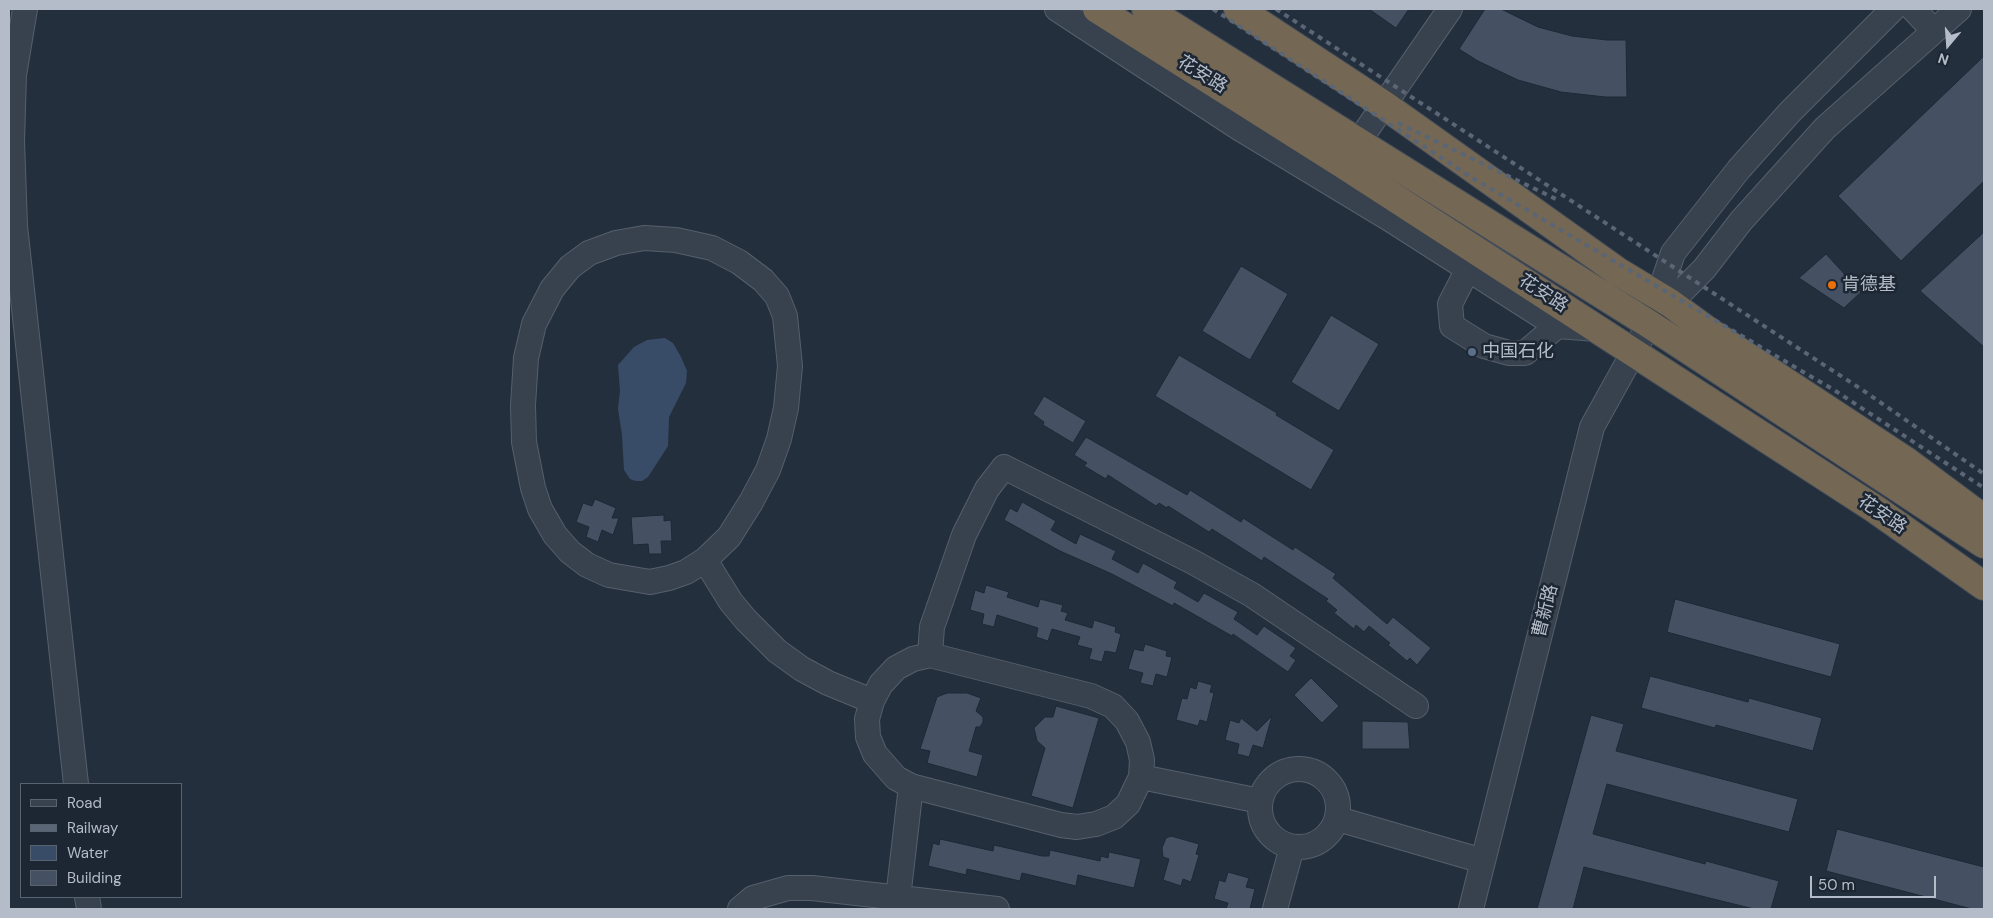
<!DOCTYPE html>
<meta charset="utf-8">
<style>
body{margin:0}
#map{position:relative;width:1993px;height:918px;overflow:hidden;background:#242f3e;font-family:"DM Sans",sans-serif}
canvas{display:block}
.frame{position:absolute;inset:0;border:10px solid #b4bcc9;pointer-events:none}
.legend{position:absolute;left:20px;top:783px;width:162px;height:115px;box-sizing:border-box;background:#1d2633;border:1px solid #59626f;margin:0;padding:6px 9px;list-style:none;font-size:15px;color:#b4bcc9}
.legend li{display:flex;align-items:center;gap:10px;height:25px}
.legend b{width:25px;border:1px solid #59626f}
.north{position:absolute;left:1923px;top:20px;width:50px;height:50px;-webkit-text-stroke:4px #1d2633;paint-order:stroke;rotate:198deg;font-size:14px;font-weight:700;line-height:20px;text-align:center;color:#b4bcc9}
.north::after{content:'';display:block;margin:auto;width:18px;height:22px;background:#b4bcc9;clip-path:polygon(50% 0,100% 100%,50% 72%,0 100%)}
.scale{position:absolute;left:1810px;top:876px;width:126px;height:22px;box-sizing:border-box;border:2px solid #b4bcc9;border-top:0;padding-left:6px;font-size:15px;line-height:18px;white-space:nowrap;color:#b4bcc9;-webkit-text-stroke:4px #1d2633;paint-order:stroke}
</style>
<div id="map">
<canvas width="1993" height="918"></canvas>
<div class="frame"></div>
<ul class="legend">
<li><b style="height:6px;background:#38414e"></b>Road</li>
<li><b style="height:6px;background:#5a6575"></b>Railway</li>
<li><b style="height:14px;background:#394c67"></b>Water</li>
<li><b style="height:14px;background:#455162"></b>Building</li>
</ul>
<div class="north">N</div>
<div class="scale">50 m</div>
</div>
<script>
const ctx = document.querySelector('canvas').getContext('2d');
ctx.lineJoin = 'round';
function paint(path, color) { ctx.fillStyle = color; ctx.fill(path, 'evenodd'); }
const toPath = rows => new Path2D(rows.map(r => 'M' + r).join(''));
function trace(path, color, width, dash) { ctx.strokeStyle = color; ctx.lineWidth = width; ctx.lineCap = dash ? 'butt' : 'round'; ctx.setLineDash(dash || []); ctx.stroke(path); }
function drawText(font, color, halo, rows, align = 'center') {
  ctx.font = font + ' "DM Sans","Noto Sans SC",sans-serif'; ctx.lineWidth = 5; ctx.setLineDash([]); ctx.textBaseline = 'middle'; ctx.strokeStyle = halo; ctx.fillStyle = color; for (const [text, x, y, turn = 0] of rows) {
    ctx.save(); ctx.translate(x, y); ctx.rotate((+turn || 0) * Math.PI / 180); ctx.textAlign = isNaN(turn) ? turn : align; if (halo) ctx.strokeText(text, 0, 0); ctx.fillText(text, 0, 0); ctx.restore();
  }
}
const water = toPath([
 [665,338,673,343,681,357,687,371,686,383,669,417,668,446,648,477,642,481,636,481,630,479,624,470,622,435,618,409,620,391,618,365,634,347,647,340]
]);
const building = toPath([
 [1369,9,1409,9,1396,28,1369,9],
 [1485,9,1501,9,1538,27,1572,36,1607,40,1626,40,1627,97,1605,97,1561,92,1518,80,1478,61,1459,49,1485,9],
 [1984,56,1984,181,1901,261,1838,196,1984,56],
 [1984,232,1984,347,1920,291,1984,232],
 [1826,254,1861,292,1844,308,1799,278,1826,254],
 [1241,266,1288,294,1250,360,1202,331,1241,266],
 [1331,315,1379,344,1339,411,1291,382,1331,315],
 [1179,355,1277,413,1276,415,1334,450,1311,490,1155,396,1179,355],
 [1044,396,1086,421,1073,443,1043,425,1044,422,1033,414,1044,396],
 [1086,437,1187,495,1190,490,1241,522,1243,518,1293,550,1295,547,1336,574,1333,578,1387,624,1393,617,1431,648,1417,665,1410,658,1407,661,1388,645,1390,643,1369,626,1364,632,1356,625,1354,629,1334,613,1337,610,1326,601,1328,599,1264,557,1262,561,1212,529,1209,532,1168,506,1167,508,1159,503,1156,506,1108,475,1106,479,1084,466,1087,463,1074,455,1086,437],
 [595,499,616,508,612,518,619,518,613,535,602,530,598,542,586,537,589,527,576,522,583,503,592,506,595,499],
 [1022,502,1056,521,1051,530,1076,544,1080,534,1116,551,1112,559,1138,573,1143,563,1177,582,1174,588,1198,602,1204,593,1238,612,1234,619,1257,635,1264,626,1296,648,1290,656,1296,660,1288,672,1233,634,1232,636,1174,603,1173,606,1112,574,1060,551,1004,520,1010,508,1017,512,1022,502],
 [664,515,664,521,671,520,672,541,661,541,662,554,649,554,648,544,633,545,631,517,664,515],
 [986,585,1009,592,1007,597,1013,599,1038,607,1040,599,1063,605,1061,611,1068,613,1065,620,1092,628,1094,620,1116,627,1115,632,1121,634,1116,653,1105,651,1102,662,1089,659,1092,649,1077,645,1080,637,1052,629,1048,641,1036,637,1038,628,997,615,994,627,982,624,984,614,970,610,975,590,984,593,986,585],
 [1675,599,1840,644,1831,677,1667,632,1675,599],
 [1145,644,1167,651,1166,656,1172,657,1167,677,1156,674,1153,686,1140,683,1143,673,1128,669,1134,649,1143,651,1145,644],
 [1650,676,1748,702,1749,698,1822,718,1813,751,1716,725,1715,728,1641,708,1650,676],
 [1311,678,1339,706,1322,723,1294,695,1311,678],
 [1198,681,1212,685,1210,692,1214,693,1207,722,1200,720,1198,726,1176,720,1182,698,1187,699,1190,687,1196,689,1198,681],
 [947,693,967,693,981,698,976,711,983,717,983,722,980,727,976,727,969,751,983,755,977,777,927,763,930,751,920,749,937,697,947,693],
 [1056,706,1099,718,1073,808,1031,796,1045,748,1037,741,1034,728,1045,717,1053,717,1056,706],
 [1591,715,1624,724,1616,751,1798,799,1789,832,1607,784,1593,834,1705,864,1706,861,1779,881,1771,909,1754,909,1584,867,1573,909,1537,909,1591,715],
 [1272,716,1263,748,1253,745,1249,757,1237,754,1239,744,1225,740,1230,720,1239,723,1241,718,1257,731,1272,716],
 [1362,721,1408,722,1410,749,1362,749,1362,721],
 [1837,829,1984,867,1984,909,1972,909,1826,871,1837,829],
 [1171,836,1199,844,1196,854,1199,855,1191,882,1183,879,1181,886,1163,880,1169,859,1163,857,1162,848,1166,838,1171,836],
 [940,839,993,851,994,845,1042,856,1049,856,1050,850,1100,861,1101,856,1108,858,1109,852,1141,859,1134,888,1078,875,1076,886,1022,873,1020,881,967,869,966,875,928,866,933,843,939,845,940,839],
 [1228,872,1249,878,1246,887,1255,889,1250,909,1226,909,1228,903,1214,899,1219,880,1225,882,1228,872]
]);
const minor = toPath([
 [25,9,14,75,12,141,15,226,76,784],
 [1057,9,1239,128,1388,218,1557,326,1597,329],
 [1913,9,1934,31],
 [1361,138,1450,9],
 [644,238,676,240,712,248,739,262,763,280,777,296,785,316,790,366,786,408,779,439,768,470,751,502,729,537,705,560,686,572,669,578,650,582,609,575,587,565,570,552,555,535,540,509,533,488,524,442,523,405,526,358,534,324,552,289,570,267,589,253,616,243,644,238],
 [1468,269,1450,304,1452,326,1484,346,1509,353,1525,353,1557,326],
 [1658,315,1704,269,1741,221,1825,128,1959,9],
 [705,560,731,602,746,620,777,651,802,669,828,683,872,701],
 [930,655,1091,696,1113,706,1127,721,1138,742,1142,760,1141,777,1128,804,1114,817,1096,824,1077,827,1061,825,911,786,896,778,875,754,868,737,867,719,872,701,881,684,896,668,913,659,930,655],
 [930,655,932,627,964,535,987,489,1004,467,1193,562,1252,595,1416,706],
 '1260 808a39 39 0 1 1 78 0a39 39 0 1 1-78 0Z',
 [1141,777,1260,801],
 [1338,819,1483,861],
 [87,897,89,909],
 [898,898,911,786],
 [740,909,753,898,788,888,812,888,997,909],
 [1275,909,1292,847],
 [1471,909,1592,427,1649,324,1673,253,1739,169,1790,112,1893,9]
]);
const highway = toPath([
 [1097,9,1347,167,1875,509,1984,586],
 [1146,9,1649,324,1984,544],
 [1238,9,1384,105,1617,271,1670,303,1711,333,1906,461,1984,519]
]);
const rail = toPath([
 [1213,9,1474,179,1834,390,1984,488],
 [1276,9,1861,389,1984,474],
 [1398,123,1556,199]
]);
const markers = [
 [1832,285,5,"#e8710a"],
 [1472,352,5,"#5c6f8a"]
];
const streetNames = [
 ["花安路",1202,75,32],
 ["花安路",1543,294,33],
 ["花安路",1882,515,34],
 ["曹新路",1546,611,-76]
];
const poiNames = [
 ["肯德基",1842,285],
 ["中国石化",1482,352]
];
paint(water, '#394c67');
paint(building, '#455162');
trace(building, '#1f2835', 1);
trace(minor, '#565f6c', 26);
trace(highway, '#434c59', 30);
trace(minor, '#38414e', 24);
trace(highway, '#746855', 28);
trace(rail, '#5a6575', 4, [5, 5]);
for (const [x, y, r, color] of markers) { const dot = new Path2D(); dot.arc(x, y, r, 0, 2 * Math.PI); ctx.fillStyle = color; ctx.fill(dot); trace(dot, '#1d2633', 2); }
drawText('18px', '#b4bcc9', '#1d2633', streetNames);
drawText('18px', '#b4bcc9', '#1d2633', poiNames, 'left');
</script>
